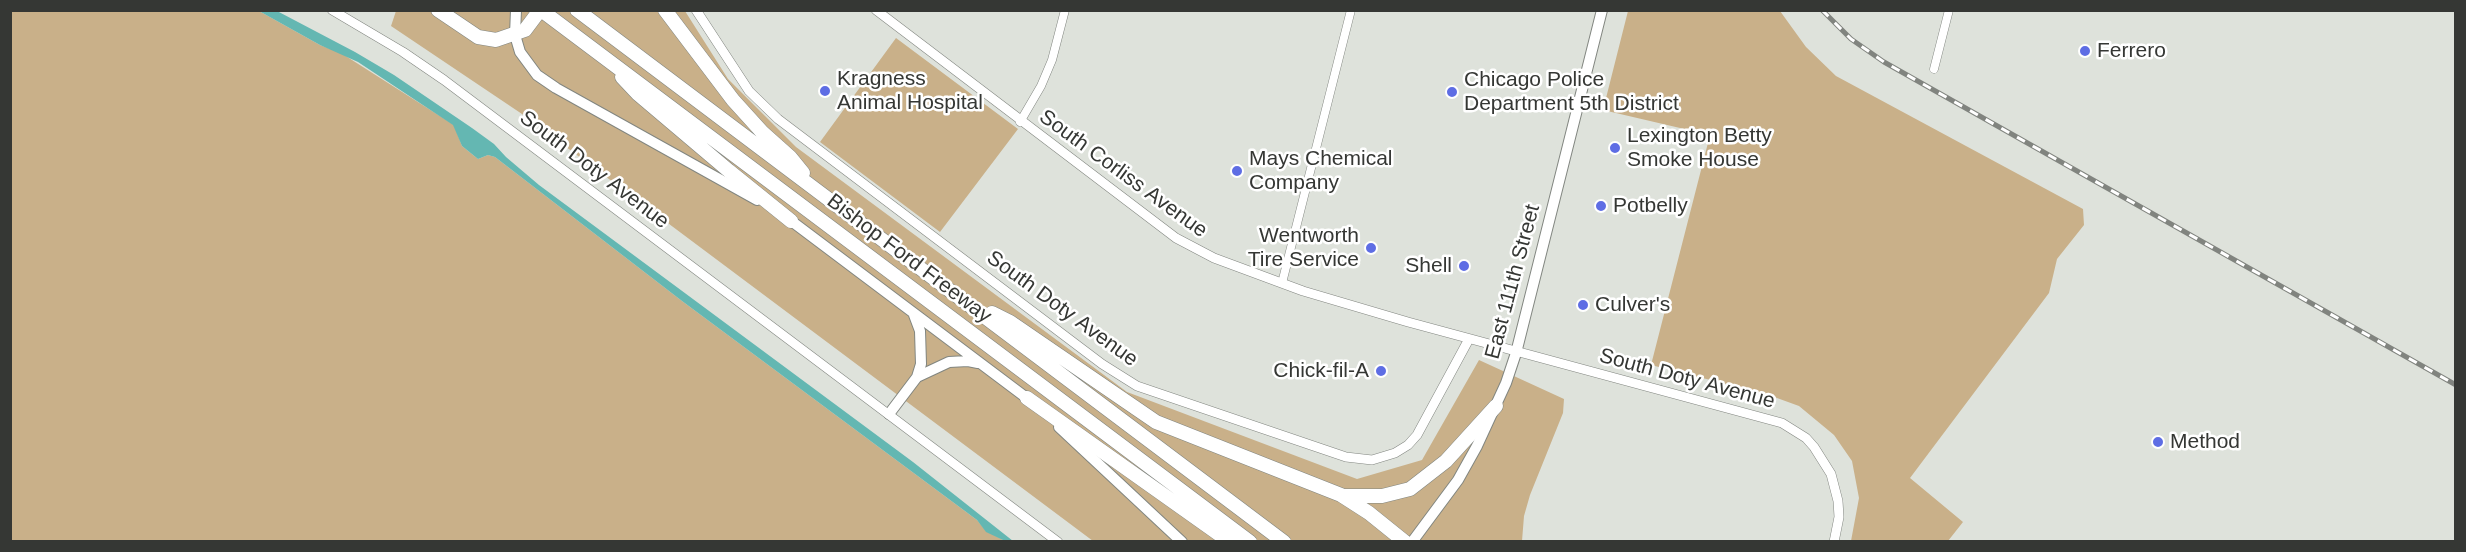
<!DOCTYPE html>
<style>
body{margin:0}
#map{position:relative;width:2466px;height:552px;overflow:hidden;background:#dee2db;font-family:Arial,sans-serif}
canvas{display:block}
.frame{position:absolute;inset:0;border:12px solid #353734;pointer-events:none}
</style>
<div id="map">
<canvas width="2466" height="552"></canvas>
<div class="frame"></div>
</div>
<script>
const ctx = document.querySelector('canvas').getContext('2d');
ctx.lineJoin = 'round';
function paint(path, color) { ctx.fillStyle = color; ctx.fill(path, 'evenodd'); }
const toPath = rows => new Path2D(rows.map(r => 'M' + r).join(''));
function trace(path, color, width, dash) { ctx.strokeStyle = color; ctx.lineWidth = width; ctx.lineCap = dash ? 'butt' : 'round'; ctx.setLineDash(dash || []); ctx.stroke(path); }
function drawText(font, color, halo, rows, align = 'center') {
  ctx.font = font + ' Arial,sans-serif'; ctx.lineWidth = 5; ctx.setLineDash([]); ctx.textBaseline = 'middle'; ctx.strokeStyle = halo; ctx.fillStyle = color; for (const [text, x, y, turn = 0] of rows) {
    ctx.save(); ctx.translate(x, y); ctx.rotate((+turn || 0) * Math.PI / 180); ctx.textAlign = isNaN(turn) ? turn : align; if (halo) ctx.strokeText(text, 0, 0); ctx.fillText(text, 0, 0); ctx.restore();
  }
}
const green = toPath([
 [10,11,259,11,320,45,341,53,454,125,462,146,478,159,488,155,495,157,682,301,977,520,986,531,1005,541,11,541],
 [396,11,685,11,728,79,796,147,1127,392,1357,479,1422,460,1479,360,1564,399,1563,413,1530,495,1524,516,1522,541,1093,541,522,114,391,26],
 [1628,11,1780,11,1806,47,1836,76,2083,209,2084,225,2057,259,2049,293,1910,478,1963,522,1948,541,1851,541,1859,498,1852,461,1834,435,1799,406,1766,394,1651,365,1710,135,1603,110],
 [896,38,1018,129,940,232,820,142]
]);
const water = toPath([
 [259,11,277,11,355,52,394,75,472,128,494,144,506,157,539,185,913,462,1013,541,1005,541,986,532,977,520,682,301,495,157,488,155,478,159,462,146,453,125,358,62,320,45]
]);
const minor = toPath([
 [1934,69,1949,10],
 [1020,122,1041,86,1052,60,1065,10],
 [1282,283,1351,10]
]);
const tertiary = toPath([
 [332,10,403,52,444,80,1058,542],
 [696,10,749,91,778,119,1102,364,1137,386,1346,457,1372,460,1395,453,1408,445,1417,435,1469,339],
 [876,10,1176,238,1214,258,1303,291,1408,322,1782,423,1806,438,1814,447,1831,474,1838,501,1839,517,1834,542]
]);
const secondary = toPath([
 [516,10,515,35,520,52,537,75,556,88,757,200],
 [786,217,1032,402],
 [917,377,949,362,968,361,978,363],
 [889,414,917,377,921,364,920,331,914,315],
 [1059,427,1182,542],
 [1412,542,1458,480,1477,446,1506,383,1516,353,1602,10]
]);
const motorway = toPath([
 [438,10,478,37,496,40,525,30,540,10],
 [541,10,1250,542],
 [577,10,1284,542],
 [665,10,733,100,762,132,790,157,803,173],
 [622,77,638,94,729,171,791,221],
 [992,313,1010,322,1156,422,1341,495,1369,513,1405,542],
 [1027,398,1230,542],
 [1345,496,1382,496,1410,489,1446,461,1496,406]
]);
const rail = toPath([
 [1822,10,1851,39,1884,62,2456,385]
]);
const markers = [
 [2085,51,6,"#5e6de4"],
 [825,91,6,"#5e6de4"],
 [1452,92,6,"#5e6de4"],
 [1615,148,6,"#5e6de4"],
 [1237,171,6,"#5e6de4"],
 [1601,206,6,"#5e6de4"],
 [1371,248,6,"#5e6de4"],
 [1464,266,6,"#5e6de4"],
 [1583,305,6,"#5e6de4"],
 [1381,371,6,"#5e6de4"],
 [2158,442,6,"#5e6de4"]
];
const poiNames = [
 ["Ferrero",2097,51],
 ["Kragness",837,79],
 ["Animal Hospital",837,103],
 ["Chicago Police",1464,80],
 ["Department 5th District",1464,104],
 ["Lexington Betty",1627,136],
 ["Smoke House",1627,160],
 ["Mays Chemical",1249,159],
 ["Company",1249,183],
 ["Potbelly",1613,206],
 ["Wentworth",1359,236,"right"],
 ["Tire Service",1359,260,"right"],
 ["Shell",1452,266,"right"],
 ["Culver's",1595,305],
 ["Chick-fil-A",1369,371,"right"],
 ["Method",2170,442]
];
const streetNames = [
 ["South Doty Avenue",594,170,37],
 ["South Corliss Avenue",1123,174,36],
 ["Bishop Ford Freeway",909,259,37],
 ["East 111th Street",1513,282,-75],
 ["South Doty Avenue",1062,309,36],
 ["South Doty Avenue",1687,379,15]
];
paint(green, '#c9b089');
paint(water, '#64b7b2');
trace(minor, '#828680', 9);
trace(tertiary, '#828680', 10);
trace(secondary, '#828680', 12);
trace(motorway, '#828680', 15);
trace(minor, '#fff', 8);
trace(tertiary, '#fff', 9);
trace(secondary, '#fff', 10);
trace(motorway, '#fff', 14);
trace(rail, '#81847f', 5);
trace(rail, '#fff', 3, [9]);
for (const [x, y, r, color] of markers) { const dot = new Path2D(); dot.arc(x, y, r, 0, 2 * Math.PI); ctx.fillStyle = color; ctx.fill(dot); trace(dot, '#fff', 2); }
drawText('21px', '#353734', '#fff', poiNames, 'left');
drawText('21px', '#353734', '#fff', streetNames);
</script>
